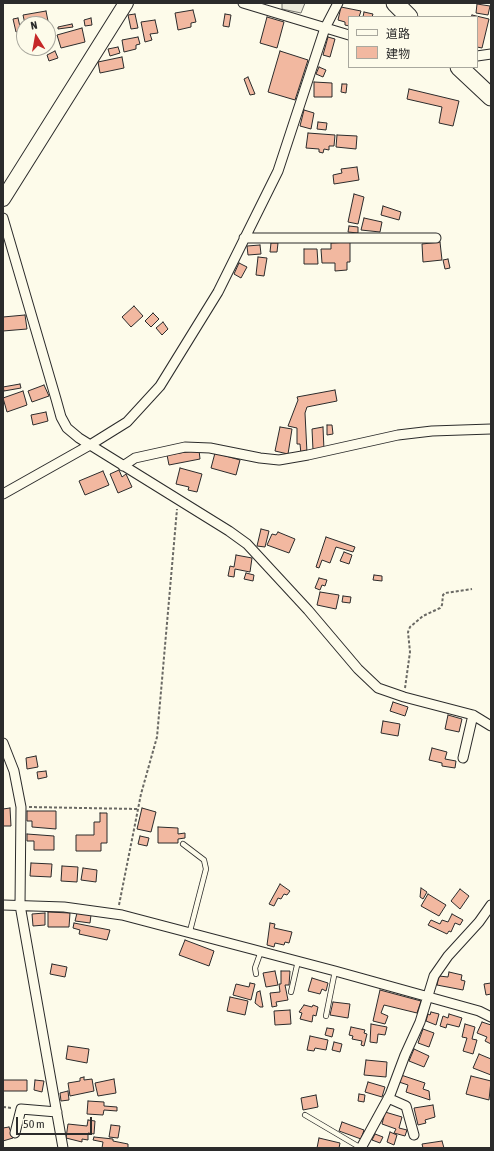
<!DOCTYPE html>
<meta charset="utf-8">
<style>
body{margin:0}
#map{position:relative;width:494px;height:1151px;overflow:hidden;background:#fdfbea;font-family:"Asap Condensed","Noto Sans JP",sans-serif}
canvas{display:block}
.frame{position:absolute;inset:0;border:4px solid #2b2b2b;pointer-events:none}
.legend{position:absolute;left:348px;top:16px;width:130px;height:52px;box-sizing:border-box;background:#fdfbea;border:1px solid #a9a89e;margin:0;padding:5px 7px;list-style:none;font-size:12px;color:#2b2b2b}
.legend li{display:flex;align-items:center;gap:8px;height:20px}
.legend b{width:20px;border:1px solid #a9a89e}
.north{position:absolute;left:16px;top:16px;width:40px;height:40px;box-sizing:border-box;background:#fdfbea;border:1px solid #a9a89e;border-radius:50%;rotate:349deg;font-size:11px;font-weight:700;line-height:16px;text-align:center;color:#2b2b2b}
.north::after{content:'';display:block;margin:auto;width:14px;height:18px;background:#c62828;clip-path:polygon(50% 0,100% 100%,50% 72%,0 100%)}
.scale{position:absolute;left:16px;top:1117px;width:76px;height:18px;box-sizing:border-box;border:2px solid #2b2b2b;border-top:0;padding-left:5px;font-size:12px;line-height:14px;white-space:nowrap;color:#2b2b2b;-webkit-text-stroke:3px #fdfbea;paint-order:stroke}
</style>
<div id="map">
<canvas width="494" height="1151"></canvas>
<div class="frame"></div>
<ul class="legend">
<li><b style="height:5px;background:#fdfbea"></b>道路</li>
<li><b style="height:11px;background:#f2b8a0"></b>建物</li>
</ul>
<div class="north">N</div>
<div class="scale">50 m</div>
</div>
<script>
const ctx = document.querySelector('canvas').getContext('2d');
ctx.lineJoin = 'round';
function paint(path, color) { ctx.fillStyle = color; ctx.fill(path, 'evenodd'); }
const toPath = rows => new Path2D(rows.map(r => 'M' + r).join(''));
function trace(path, color, width, dash) { ctx.strokeStyle = color; ctx.lineWidth = width; ctx.lineCap = dash ? 'butt' : 'round'; ctx.setLineDash(dash || []); ctx.stroke(path); }
const parking = toPath([
 [282,3,305,3,301,13,282,9,282,3]
]);
const building = toPath([
 [477,4,490,6,488,15,476,13,477,4],
 [341,7,361,11,359,17,349,17,349,26,345,25,345,22,338,20,341,7],
 [193,10,196,22,191,23,191,27,178,30,175,13,193,10],
 [46,11,48,21,25,24,23,15,46,11],
 [364,12,373,14,372,17,363,17,364,12],
 [135,14,138,28,131,29,128,15,135,14],
 [225,14,231,15,229,27,223,26,225,14],
 [472,15,489,19,482,48,477,47,477,17,471,17,472,15],
 [267,17,284,22,277,48,260,43,267,17],
 [18,18,21,31,16,32,13,19,18,18],
 [91,18,92,25,85,26,84,20,91,18],
 [155,20,158,33,150,34,152,40,145,42,141,22,155,20],
 [72,24,73,27,58,29,58,27,72,24],
 [82,28,85,42,61,48,57,35,82,28],
 [50,31,53,42,48,44,48,32,50,31],
 [138,37,140,44,136,45,136,49,124,52,122,40,138,37],
 [328,37,335,39,330,57,323,55,328,37],
 [118,47,120,53,110,56,108,49,118,47],
 [55,51,58,58,49,61,47,55,55,51],
 [280,51,308,60,295,100,268,92,280,51],
 [122,57,124,68,100,73,98,62,122,57],
 [319,67,326,70,323,77,316,74,319,67],
 [248,77,255,94,250,95,244,79,248,77],
 [314,82,332,83,332,97,314,97,314,82],
 [342,84,347,84,346,93,341,92,342,84],
 [409,89,459,101,453,126,439,123,442,107,407,99,409,89],
 [304,110,314,113,311,129,300,126,304,110],
 [318,122,327,123,326,130,317,129,318,122],
 [308,133,335,135,334,146,329,146,329,150,324,149,323,153,319,152,319,149,306,148,308,133],
 [337,135,357,136,356,149,336,147,337,135],
 [357,167,359,180,334,184,333,175,342,173,341,169,357,167],
 [354,194,364,197,358,224,348,222,354,194],
 [383,206,401,212,399,220,381,215,383,206],
 [364,218,382,222,380,232,361,230,364,218],
 [349,226,358,227,358,233,348,232,349,226],
 [350,242,350,262,347,262,347,270,335,271,335,263,322,263,321,249,331,249,331,243,350,242],
 [440,242,442,260,423,262,422,244,440,242],
 [271,243,278,243,277,252,270,252,271,243],
 [260,245,261,254,248,255,247,246,260,245],
 [304,249,317,249,318,264,304,264,304,249],
 [258,257,267,258,264,276,256,275,258,257],
 [448,259,450,268,445,269,443,260,448,259],
 [239,263,247,267,241,278,234,274,239,263],
 [134,306,143,316,131,327,122,317,134,306],
 [153,313,159,319,151,327,145,321,153,313],
 [25,315,27,329,3,331,3,317,25,315],
 [163,322,168,329,162,335,156,328,163,322],
 [20,384,21,388,4,391,3,387,20,384],
 [44,385,49,396,32,402,28,391,44,385],
 [335,390,337,401,307,407,305,413,307,453,301,454,300,444,297,444,297,428,288,426,298,400,297,397,335,390],
 [23,391,27,405,7,412,3,398,23,391],
 [46,412,48,421,33,425,31,415,46,412],
 [327,425,332,425,333,434,327,435,327,425],
 [280,427,292,429,288,454,275,451,280,427],
 [323,427,324,450,313,450,312,429,323,427],
 [199,450,200,459,169,465,167,455,199,450],
 [215,453,240,460,236,475,211,468,215,453],
 [180,468,202,474,197,492,188,490,189,487,176,484,180,468],
 [119,470,122,477,126,474,132,487,118,493,110,474,119,470],
 [103,471,109,485,85,495,79,481,103,471],
 [261,529,269,531,265,547,257,546,261,529],
 [278,532,295,539,289,553,267,545,272,534,276,535,278,532],
 [326,537,355,547,353,552,336,547,330,563,322,560,319,568,316,567,326,537],
 [344,552,352,555,349,564,340,561,344,552],
 [236,555,252,558,250,572,235,569,234,577,228,576,230,566,234,567,236,555],
 [246,573,254,575,253,581,244,579,246,573],
 [374,575,382,576,382,581,373,580,374,575],
 [319,578,327,580,325,586,322,585,320,590,315,588,319,578],
 [320,592,339,595,336,609,317,605,320,592],
 [343,596,351,597,350,603,342,602,343,596],
 [393,702,408,707,405,716,390,711,393,702],
 [448,715,462,719,459,732,445,729,448,715],
 [383,721,400,724,398,736,381,733,383,721],
 [432,748,447,752,445,759,456,761,455,768,442,766,442,763,429,760,432,748],
 [36,756,38,767,27,769,26,758,36,756],
 [46,771,47,777,38,779,37,772,46,771],
 [10,808,11,826,3,826,3,809,10,808],
 [142,808,156,812,151,832,137,829,142,808],
 [27,811,56,811,56,829,32,827,32,821,27,821,27,811],
 [100,813,107,813,107,843,101,843,101,851,76,851,76,835,94,835,94,822,100,822,100,813],
 [158,827,178,828,178,834,185,833,185,838,178,839,178,843,158,843,158,827],
 [27,834,54,836,54,850,34,850,34,841,27,841,27,834],
 [140,836,149,838,147,846,138,844,140,836],
 [31,863,52,864,51,877,30,876,31,863],
 [62,866,78,867,77,882,61,881,62,866],
 [83,868,97,870,96,882,81,880,83,868],
 [280,884,290,891,287,895,284,894,281,899,278,898,274,906,269,904,280,884],
 [421,888,427,892,423,899,420,897,421,888],
 [460,889,469,896,460,909,451,901,460,889],
 [428,894,446,905,439,916,421,906,428,894],
 [48,912,70,913,69,927,48,927,48,912],
 [45,913,45,925,33,926,32,914,45,913],
 [77,913,91,915,90,923,75,921,77,913],
 [452,914,463,920,460,925,455,923,451,932,449,931,447,934,428,925,431,920,440,924,442,920,448,922,452,914],
 [74,923,110,930,107,940,79,934,80,930,73,928,74,923],
 [270,923,275,924,274,928,292,932,289,943,285,942,284,945,275,943,274,947,267,945,270,923],
 [185,940,214,951,209,966,179,955,185,940],
 [52,964,67,967,65,977,50,974,52,964],
 [275,971,278,985,266,987,263,973,275,971],
 [281,971,290,971,289,985,285,985,288,1000,276,1002,277,1006,272,1007,270,993,280,992,279,984,281,984,281,971],
 [449,972,462,975,461,980,465,981,463,990,437,985,439,976,448,977,449,972],
 [312,978,328,983,326,991,322,989,320,994,308,991,312,978],
 [250,983,255,984,251,1000,233,995,236,984,249,987,250,983],
 [491,983,491,994,486,995,484,984,491,983],
 [380,990,421,1001,417,1013,384,1005,381,1013,388,1016,385,1024,373,1021,380,990],
 [260,991,263,1007,260,1007,255,1003,257,992,260,991],
 [230,997,248,1001,245,1015,227,1011,230,997],
 [333,1002,350,1004,348,1018,330,1015,333,1002],
 [304,1005,312,1007,313,1005,318,1007,316,1016,313,1015,312,1022,300,1019,302,1013,299,1012,304,1005],
 [290,1010,291,1024,275,1025,274,1011,290,1010],
 [431,1012,439,1014,436,1025,426,1021,428,1014,430,1015,431,1012],
 [449,1014,462,1018,459,1027,447,1024,446,1028,440,1026,443,1016,448,1018,449,1014],
 [482,1022,491,1025,491,1044,485,1041,487,1037,477,1033,482,1022],
 [371,1024,387,1027,385,1035,378,1034,377,1043,370,1042,371,1024],
 [465,1024,475,1027,472,1039,477,1040,473,1054,463,1051,467,1038,462,1037,465,1024],
 [351,1027,365,1030,364,1033,367,1034,364,1046,361,1045,362,1041,352,1039,353,1036,349,1035,351,1027],
 [327,1028,334,1029,332,1037,325,1035,327,1028],
 [423,1029,434,1033,429,1047,418,1043,423,1029],
 [310,1036,328,1040,326,1050,315,1048,314,1051,307,1050,310,1036],
 [334,1042,342,1044,340,1052,332,1050,334,1042],
 [68,1046,89,1049,87,1063,66,1059,68,1046],
 [414,1049,429,1056,424,1067,409,1061,414,1049],
 [479,1054,491,1059,491,1075,473,1068,479,1054],
 [366,1060,387,1062,386,1077,364,1075,366,1060],
 [401,1075,425,1083,423,1089,429,1091,430,1100,406,1092,408,1085,399,1082,401,1075],
 [471,1076,491,1081,489,1100,466,1094,471,1076],
 [84,1077,84,1080,92,1079,94,1091,70,1096,68,1083,80,1081,80,1078,84,1077],
 [114,1079,116,1093,98,1096,95,1083,114,1079],
 [3,1080,27,1080,27,1091,3,1091,3,1080],
 [35,1080,44,1081,42,1092,34,1090,35,1080],
 [368,1082,385,1087,382,1097,365,1092,368,1082],
 [68,1091,69,1100,61,1101,60,1093,68,1091],
 [359,1094,365,1095,364,1102,358,1101,359,1094],
 [316,1095,318,1107,303,1110,301,1098,316,1095],
 [88,1101,104,1102,104,1106,117,1107,117,1111,104,1110,103,1115,87,1114,88,1101],
 [433,1105,435,1117,425,1120,426,1123,418,1125,414,1108,433,1105],
 [385,1112,402,1117,399,1128,407,1130,405,1136,394,1133,396,1129,382,1124,385,1112],
 [88,1120,95,1121,94,1134,88,1133,88,1140,82,1139,82,1142,66,1138,68,1124,87,1126,88,1120],
 [342,1122,364,1130,361,1139,339,1131,342,1122],
 [111,1125,120,1126,118,1138,109,1137,111,1125],
 [9,1127,13,1138,3,1141,3,1128,9,1127],
 [390,1132,397,1135,394,1145,387,1142,390,1132],
 [375,1134,383,1137,380,1143,372,1140,375,1134],
 [94,1137,113,1139,113,1141,128,1144,128,1148,102,1148,103,1142,93,1140,94,1137],
 [319,1138,340,1143,339,1148,317,1148,319,1138],
 [442,1141,444,1148,423,1148,422,1144,442,1141]
]);
const path = toPath([
 [405,688,410,652,408,632,410,627,423,616,440,608,442,605,443,595,445,593,472,589],
 [29,807,138,809],
 [119,905,141,794,157,737,177,509],
 [3,1107,12,1108]
]);
const lane = toPath([
 [183,844,204,860,206,869,190,931],
 [256,974,255,968,261,951],
 [291,992,298,961],
 [326,1016,335,971],
 [305,1115,361,1148]
]);
const street = toPath([
 [243,3,349,35],
 [477,56,491,54],
 [3,218,56,399,61,417,67,428,79,438,229,531,247,544,308,610,358,669,378,688,404,697,473,715,491,726],
 [244,238,436,238],
 [123,466,135,458,185,447,210,448,260,458,279,460,308,455,398,435,432,431,491,429],
 [3,494,90,445,127,422,160,386,218,292,278,171,325,28,338,3],
 [3,743,14,771,21,807,20,905,63,1148],
 [463,758,473,715],
 [3,905,64,907,122,915,335,971,479,1011,491,1017],
 [388,1098,406,1106,414,1135],
 [15,1133,21,1109,57,1112],
 [361,1148,390,1095,405,1055,420,1022,434,976,448,956,479,922,491,905]
]);
const primary = toPath([
 [3,199,126,3]
]);
const highway = toPath([
 [395,3,409,17],
 [459,67,491,97]
]);
paint(parking, '#eceadb');
trace(parking, '#74746e', 1);
paint(building, '#f2b8a0');
trace(building, '#2b2b2b', 1);
trace(lane, '#2b2b2b', 6);
trace(street, '#2b2b2b', 11);
trace(primary, '#2b2b2b', 16);
trace(highway, '#2b2b2b', 19);
trace(path, '#6a6964', 2, [3, 2]);
trace(lane, '#fdfbea', 4.5);
trace(street, '#fdfbea', 9);
trace(primary, '#fdfbea', 14);
trace(highway, '#fdfbea', 17);
</script>
